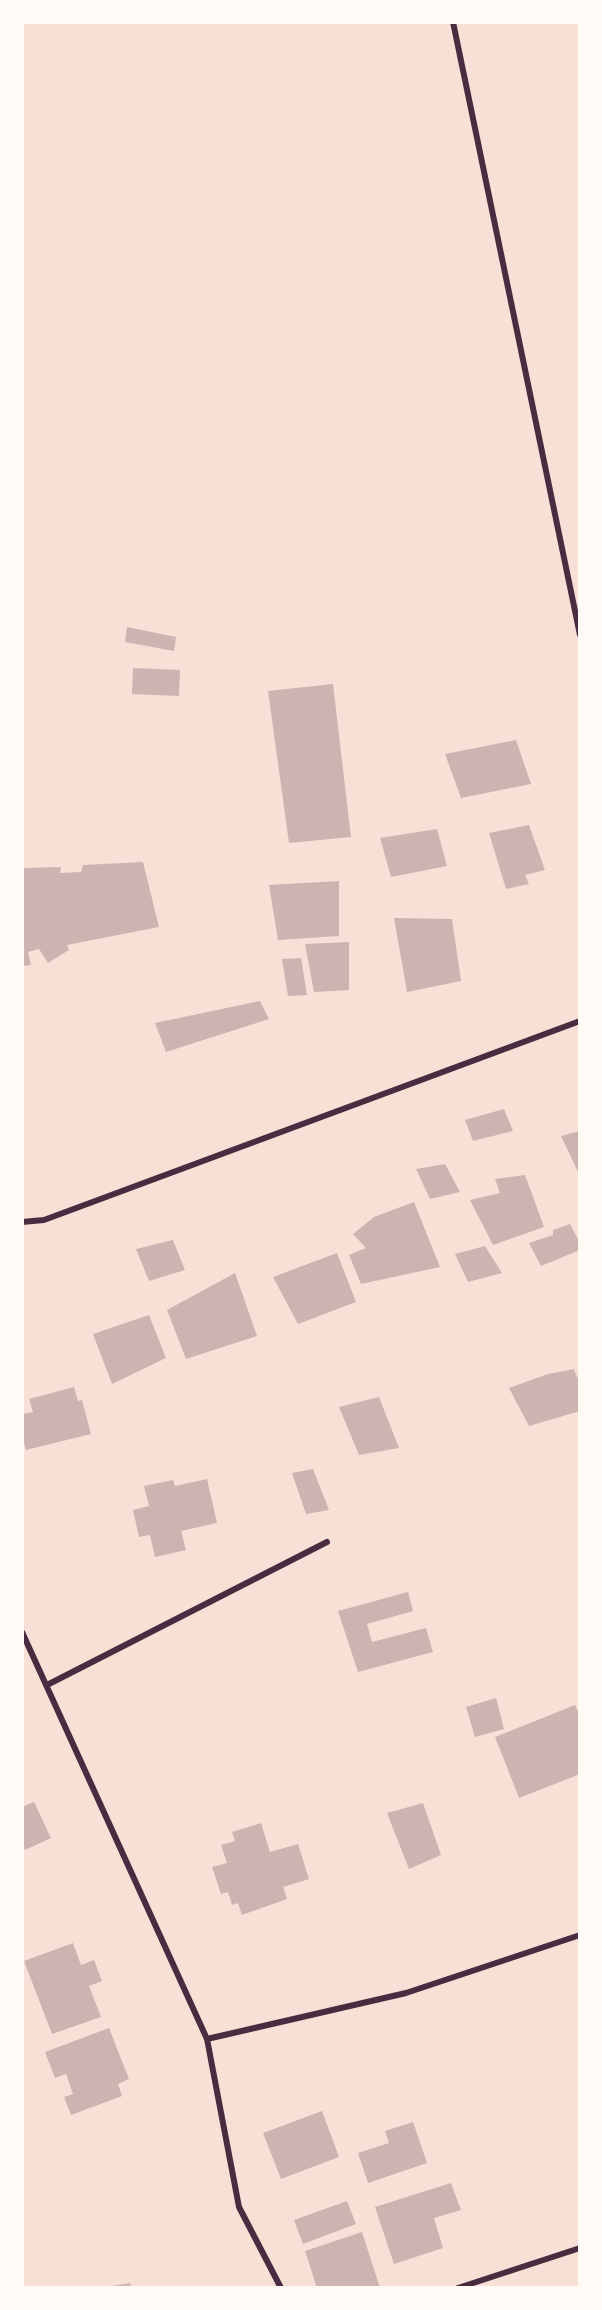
<!DOCTYPE html>
<style>
body{margin:0}
#map{position:relative;width:602px;height:2310px;overflow:hidden;background:#f7e1d7;font-family:"Archivo Narrow",sans-serif}
canvas{display:block}
.frame{position:absolute;inset:0;border:24px solid #fffaf5;pointer-events:none}
</style>
<div id="map">
<canvas width="602" height="2310"></canvas>
<div class="frame"></div>
</div>
<script>
const ctx = document.querySelector('canvas').getContext('2d');
ctx.lineJoin = 'round';
function paint(path, color) { ctx.fillStyle = color; ctx.fill(path, 'evenodd'); }
const toPath = rows => new Path2D(rows.map(r => 'M' + r).join(''));
function trace(path, color, width, dash) { ctx.strokeStyle = color; ctx.lineWidth = width; ctx.lineCap = dash ? 'butt' : 'round'; ctx.setLineDash(dash || []); ctx.stroke(path); }
const building = toPath([
 [127,627,176,637,174,651,125,642],
 [133,668,180,670,179,696,132,694],
 [333,684,351,837,289,843,268,691],
 [516,740,531,784,461,798,445,754],
 [529,825,545,870,525,875,529,884,506,889,489,833],
 [437,829,447,866,391,877,380,838],
 [143,862,159,927,67,945,69,950,48,963,39,949,28,952,31,965,22,966,23,868,61,867,60,873,81,872,83,865],
 [339,881,339,936,278,940,269,885],
 [394,918,452,919,461,981,407,992],
 [349,942,349,990,314,992,305,944],
 [301,958,307,995,288,996,282,959],
 [260,1001,269,1019,166,1052,155,1023],
 [504,1109,513,1131,473,1141,465,1120],
 [580,1131,580,1176,561,1136],
 [445,1164,460,1192,430,1199,416,1169],
 [525,1175,544,1227,493,1245,470,1200,500,1193,495,1179],
 [414,1202,440,1267,361,1284,349,1255,366,1248,353,1234,374,1217],
 [570,1224,580,1243,580,1250,541,1266,529,1243,553,1235,553,1230],
 [173,1240,185,1270,149,1281,136,1249],
 [485,1246,502,1273,468,1282,455,1254],
 [337,1253,356,1302,298,1324,273,1277],
 [235,1273,257,1336,186,1359,167,1310],
 [149,1315,166,1358,112,1384,93,1334],
 [574,1369,580,1384,580,1411,529,1426,509,1388,548,1374],
 [74,1387,78,1401,82,1400,91,1434,26,1450,22,1437,22,1414,33,1412,29,1399],
 [379,1397,399,1448,359,1455,339,1407],
 [313,1469,329,1510,306,1514,292,1473],
 [207,1479,217,1523,181,1531,186,1550,155,1557,150,1535,139,1537,133,1510,149,1506,144,1486,173,1480,175,1486],
 [408,1592,413,1611,367,1624,372,1642,426,1628,433,1652,358,1672,338,1611],
 [496,1698,504,1729,475,1737,466,1707],
 [575,1705,580,1716,580,1774,519,1798,495,1737],
 [34,1802,51,1838,25,1850,22,1844,22,1807],
 [423,1803,441,1855,409,1869,387,1813],
 [261,1823,270,1852,298,1844,309,1879,283,1887,287,1899,242,1915,238,1903,232,1905,228,1892,221,1894,212,1867,227,1863,221,1845,235,1841,232,1832],
 [73,1943,81,1965,94,1960,102,1981,89,1986,101,2017,52,2034,24,1961],
 [109,2028,129,2079,118,2084,122,2096,71,2115,64,2097,73,2094,66,2074,55,2078,45,2052],
 [322,2111,339,2157,281,2179,263,2133],
 [413,2122,427,2163,368,2183,358,2153,389,2143,385,2131],
 [451,2183,461,2210,434,2218,443,2248,394,2264,375,2207],
 [347,2201,356,2224,303,2244,294,2220],
 [362,2232,380,2288,317,2288,305,2251],
 [130,2283,131,2288,112,2288,112,2286]
]);
const minor = toPath([
 [453,22,580,635],
 [22,1222,44,1220,580,1021],
 [22,1632,207,2039,239,2207,281,2288],
 [47,1685,327,1542],
 [207,2039,406,1993,580,1935],
 [458,2288,580,2248]
]);
paint(building, '#ccb4b1');
trace(minor, '#4a2c40', 6);
</script>
